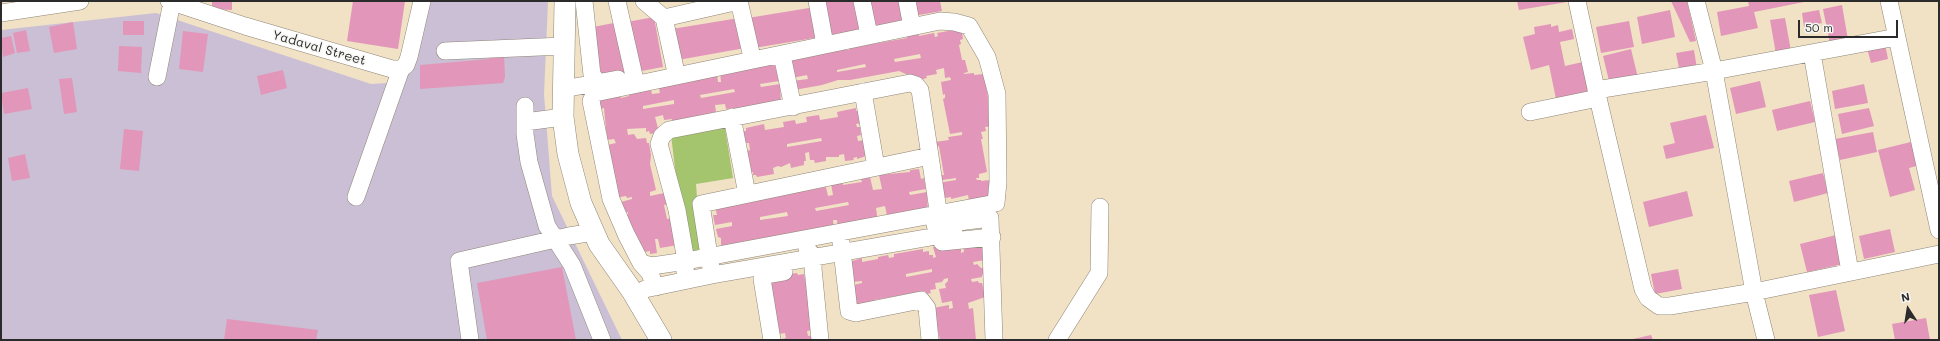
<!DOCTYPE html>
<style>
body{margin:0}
#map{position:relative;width:1940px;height:341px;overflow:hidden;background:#f1e1c5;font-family:Mali,sans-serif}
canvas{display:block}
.frame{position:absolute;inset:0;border:2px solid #2b2b2b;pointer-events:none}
.north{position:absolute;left:1888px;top:289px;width:40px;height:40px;-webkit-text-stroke:3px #f6f6f2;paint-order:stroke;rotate:348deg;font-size:11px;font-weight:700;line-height:16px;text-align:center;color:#2b2b2b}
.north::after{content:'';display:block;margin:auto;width:14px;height:18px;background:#2b2b2b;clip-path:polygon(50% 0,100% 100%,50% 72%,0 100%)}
.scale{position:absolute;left:1798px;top:20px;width:100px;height:18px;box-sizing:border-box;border:2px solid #2b2b2b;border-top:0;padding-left:5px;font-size:12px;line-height:14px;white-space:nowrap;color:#2b2b2b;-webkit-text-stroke:3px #f6f6f2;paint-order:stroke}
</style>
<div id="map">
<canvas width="1940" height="341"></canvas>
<div class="frame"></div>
<div class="north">N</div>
<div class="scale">50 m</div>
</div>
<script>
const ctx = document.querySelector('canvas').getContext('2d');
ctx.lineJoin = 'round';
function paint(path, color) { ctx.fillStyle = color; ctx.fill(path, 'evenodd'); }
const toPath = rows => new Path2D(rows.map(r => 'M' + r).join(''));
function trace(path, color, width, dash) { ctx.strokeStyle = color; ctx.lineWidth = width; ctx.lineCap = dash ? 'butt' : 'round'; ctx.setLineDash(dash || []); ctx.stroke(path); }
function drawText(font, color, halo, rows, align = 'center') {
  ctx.font = font + ' Mali,sans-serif'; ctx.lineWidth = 3; ctx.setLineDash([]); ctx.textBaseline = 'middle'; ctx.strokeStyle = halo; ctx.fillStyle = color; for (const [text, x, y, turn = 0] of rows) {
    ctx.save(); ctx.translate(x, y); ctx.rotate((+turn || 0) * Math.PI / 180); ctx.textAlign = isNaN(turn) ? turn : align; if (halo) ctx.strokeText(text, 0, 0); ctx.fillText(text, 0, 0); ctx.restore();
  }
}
const industrial = toPath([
 [431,1,548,1,544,94,552,196,622,340,1,340,1,30,156,13,371,84,405,82]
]);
const green = toPath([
 [724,122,733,178,696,184,701,252,686,259,671,135]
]);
const building = toPath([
 [212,1,232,1,232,10,212,9],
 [353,1,405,1,398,49,347,41],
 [823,1,856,1,861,30,829,35],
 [868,1,900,1,903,21,872,27],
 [910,1,940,1,942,11,913,16],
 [1517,1,1567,1,1567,2,1519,10],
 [1671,1,1687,1,1696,41,1690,42],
 [1748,1,1804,1,1804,2,1754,12,1758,28,1721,36,1717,12,1749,6],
 [1842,5,1848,40,1830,44,1823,9],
 [815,7,820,37,754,48,748,18],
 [1670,10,1675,37,1642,44,1637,17],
 [1819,10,1822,23,1804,27,1802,13],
 [654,17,663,67,636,72,627,22],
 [739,18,745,48,678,60,672,29],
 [1785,18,1791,51,1776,54,1770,20],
 [123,21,144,21,144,35,123,35],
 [1629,21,1634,47,1601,53,1596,27],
 [73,22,77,49,54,53,49,27],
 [619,22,628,74,602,79,593,27],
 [1551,24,1551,27,1558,25,1559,32,1572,29,1574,39,1560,42,1565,66,1587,61,1593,91,1556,99,1549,65,1531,70,1523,37,1535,34,1534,27],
 [961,26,963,39,960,40,961,44,959,45,962,60,965,60,968,72,964,73,964,74,974,73,974,75,984,74,993,126,985,127,986,131,981,132,983,139,981,139,987,172,979,174,979,178,976,178,977,180,981,180,981,181,990,180,991,187,988,188,992,198,969,201,968,195,951,199,951,197,945,198,944,194,940,195,938,183,956,180,956,178,942,180,941,175,944,175,939,146,936,147,935,142,949,140,948,137,962,135,962,132,950,134,943,99,945,98,945,94,943,95,941,82,951,80,950,77,945,78,944,68,936,70,937,74,926,76,927,78,923,79,924,82,899,71,850,80,838,80,822,85,794,90,792,81,808,79,807,75,792,78,790,58,846,48,847,50,849,50,849,48,907,38,905,31,917,29,919,36,934,33,935,37,938,36,937,33,954,30],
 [920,54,921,58,895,62,894,59],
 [865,64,866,67,837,72,837,70],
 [26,30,30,51,17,53,13,33],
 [183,31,208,34,203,72,179,69],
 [11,36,15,53,3,57,1,38],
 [1885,44,1888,59,1871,63,1867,48],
 [119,46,142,47,141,73,118,71],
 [1631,49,1638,78,1610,85,1603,56],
 [1694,50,1698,75,1681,78,1676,53],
 [504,54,505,77,503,83,420,89,420,65,489,59,490,56],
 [774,62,779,81,760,84,761,87,780,84,781,103,734,113,733,108,726,109,725,104,715,105,716,112,711,113,712,117,672,124,672,119,664,120,663,115,655,117,659,132,650,134,649,131,646,132,646,128,627,129,628,135,634,134,637,139,646,138,647,143,649,143,651,155,650,164,656,190,650,192,650,196,669,192,669,204,664,205,667,219,674,218,678,245,660,248,658,239,655,239,657,253,650,254,650,251,644,252,642,245,640,245,635,240,639,240,638,238,634,238,633,227,631,227,625,215,628,214,628,212,622,213,617,203,632,199,632,197,627,198,626,196,615,198,607,145,616,143,614,139,607,140,604,108,599,109,598,100,620,92,621,98,629,96,628,90,650,86,652,94,660,93,658,84,717,74,718,82,721,82,720,72],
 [734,89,735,92,701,98,700,95],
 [674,100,674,104,643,109,643,106],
 [283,70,287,88,261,95,257,76],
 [72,78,77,112,64,114,59,79],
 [1760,81,1766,107,1736,114,1730,88],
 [1864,84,1868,103,1835,109,1832,91],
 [28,88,32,109,4,114,1,93],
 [1810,101,1815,122,1777,131,1772,110],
 [856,108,856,111,860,110,862,123,856,124,857,127,860,127,861,135,857,136,858,141,865,140,866,156,857,159,857,157,853,158,854,160,845,161,844,154,839,155,839,157,826,157,826,161,815,163,814,160,810,160,809,152,805,153,806,161,804,161,804,165,791,168,790,163,781,167,778,166,773,168,774,174,757,177,756,175,753,175,753,172,750,172,747,151,750,150,749,143,745,143,742,131,746,131,746,128,764,124,765,130,784,127,783,122,795,120,796,124,807,122,806,117,819,115,820,120,838,117,837,112],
 [821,138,822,141,787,147,787,144],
 [1869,108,1874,126,1842,134,1838,114],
 [1706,115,1714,148,1666,159,1663,146,1675,143,1670,123],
 [124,129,143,131,139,171,120,169],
 [1873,132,1877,152,1840,160,1835,139],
 [1915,141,1920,165,1909,168,1915,190,1890,197,1878,150],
 [25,154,30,178,12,181,8,158],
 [919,169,921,179,924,178,926,189,909,192,910,195,927,192,928,213,888,220,885,206,876,208,878,222,838,230,837,220,833,220,834,229,721,248,721,238,718,237,716,229,732,226,732,222,715,225,713,215,717,215,715,207,826,187,828,196,833,195,831,184,842,182,843,185,862,182,861,179,870,177,873,190,882,189,879,175,910,172,910,170],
 [848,202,849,205,816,211,815,208],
 [787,212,788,216,760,220,760,217],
 [1823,173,1828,193,1794,202,1789,181],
 [1687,191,1693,216,1649,227,1643,202],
 [1890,229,1895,252,1864,259,1859,236],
 [1836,235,1843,264,1807,272,1800,244],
 [984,242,985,260,973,262,974,265,977,264,981,268,983,268,985,274,982,275,982,277,971,279,972,282,978,281,979,283,982,283,985,297,968,303,969,309,973,308,976,340,940,340,933,308,949,305,949,309,953,308,952,301,942,303,939,289,946,288,945,284,948,281,948,278,944,279,942,282,935,283,936,289,930,290,931,293,926,294,925,291,874,300,875,303,858,306,856,304,853,285,862,283,862,281,852,282,849,262,862,258,862,262,878,259,878,257,888,255,889,258,894,257,894,254,923,249,923,252,929,251,929,255,933,255,933,258,936,257,933,247,950,244,951,250,961,248,961,253,964,252,963,244],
 [932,269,932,272,906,277,906,274],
 [562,267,576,340,487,340,477,283],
 [1678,269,1682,289,1655,294,1651,274],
 [797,273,798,275,804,274,815,330,807,331,808,336,816,335,816,340,778,340,786,338,785,333,774,335,766,281,776,276],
 [1836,290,1845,331,1818,337,1809,295],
 [1926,318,1930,340,1895,340,1892,324],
 [227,319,318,330,316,340,224,340],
 [1651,335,1653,340,1633,340,1633,339]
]);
const minor = toPath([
 [169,1,245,26,392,69,401,69,406,65,409,57,422,1],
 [584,1,592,75,597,81,602,82,618,79],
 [617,1,634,76],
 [644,1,664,18,739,1],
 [739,1,751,53],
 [817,1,824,39],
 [862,1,868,30],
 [907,1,911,22],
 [1577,1,1598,98,1643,289,1648,298,1659,306,1670,306,1754,292,1939,254],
 [1696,1,1714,71,1754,292,1766,340],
 [1889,1,1939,230],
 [1,13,80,1],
 [664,18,675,68],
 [445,51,564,46],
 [1812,53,1850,272],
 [782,55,793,107],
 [157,77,172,2],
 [563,89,602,82],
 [1596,90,1714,71,1897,37],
 [863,92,876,167],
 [525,106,525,134,529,162,547,226,572,265,602,340],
 [1530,112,1598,98],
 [732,117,747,194],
 [525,122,563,117],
 [356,197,401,69],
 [935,225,990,218,994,340],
 [841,242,849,311,856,313,921,300,927,308,930,340],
 [942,242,992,237],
 [807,249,814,257,813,268,820,340],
 [641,263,652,266,686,261,996,203,998,182,997,94,987,57,969,26,954,22,940,21,595,93,591,101,611,199,626,234,641,263,649,272,656,287],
 [712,275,701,204,930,156,940,224],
 [688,280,685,272,686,261,677,210,659,144,662,136,669,130,910,83,916,85,920,90,930,156],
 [645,289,712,275,954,233],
 [470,340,459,261,569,236,594,232],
 [772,340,762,279,767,275,784,272],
 [1057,340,1099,273,1100,207]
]);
const major = toPath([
 [565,1,563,117,568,154,581,203,599,244,632,291,661,340]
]);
const streetNames = [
 ["Yadaval Street",319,48,16]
];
paint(industrial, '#cbbfd5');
paint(green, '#a4c46d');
paint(building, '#e296b9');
trace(minor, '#8e8678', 18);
trace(major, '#8e8678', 22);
trace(minor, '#fff', 17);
trace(major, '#fff', 21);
drawText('13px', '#2b2b2b', '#f6f6f2', streetNames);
</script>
